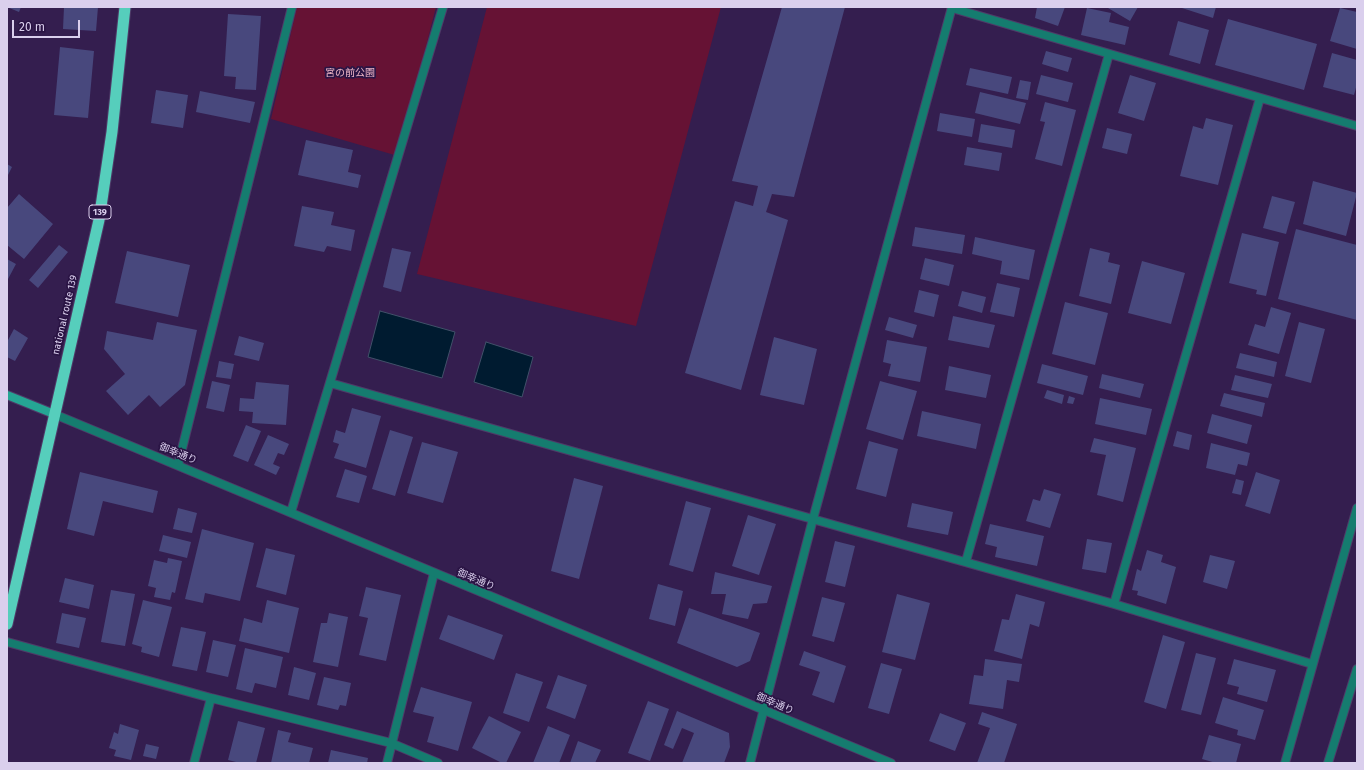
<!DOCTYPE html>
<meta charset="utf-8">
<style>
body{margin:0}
#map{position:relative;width:1364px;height:770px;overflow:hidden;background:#341e4f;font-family:"Fira Sans",sans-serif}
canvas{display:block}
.frame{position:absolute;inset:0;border:8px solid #dacfed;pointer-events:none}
.scale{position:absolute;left:12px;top:20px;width:68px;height:18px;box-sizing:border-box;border:2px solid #dacfed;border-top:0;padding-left:5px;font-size:12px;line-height:14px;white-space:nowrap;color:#dacfed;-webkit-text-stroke:3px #2a1444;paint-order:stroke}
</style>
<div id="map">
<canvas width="1364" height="770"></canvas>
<div class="frame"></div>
<div class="scale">20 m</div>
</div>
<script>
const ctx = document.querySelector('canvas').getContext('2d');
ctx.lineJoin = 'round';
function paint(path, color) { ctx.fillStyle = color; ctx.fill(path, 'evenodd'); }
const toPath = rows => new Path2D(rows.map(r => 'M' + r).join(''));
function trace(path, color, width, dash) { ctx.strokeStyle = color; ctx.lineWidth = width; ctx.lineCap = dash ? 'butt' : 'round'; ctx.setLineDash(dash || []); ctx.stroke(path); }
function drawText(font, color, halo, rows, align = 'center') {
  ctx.font = font + ' "Fira Sans","Noto Sans JP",sans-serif'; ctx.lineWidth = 3.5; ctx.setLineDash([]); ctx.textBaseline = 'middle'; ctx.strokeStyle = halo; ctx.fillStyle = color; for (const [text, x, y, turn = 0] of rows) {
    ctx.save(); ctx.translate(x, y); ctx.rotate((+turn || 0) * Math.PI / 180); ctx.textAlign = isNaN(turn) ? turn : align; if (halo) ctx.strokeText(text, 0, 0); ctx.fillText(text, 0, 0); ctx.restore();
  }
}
const green = toPath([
 [297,7,436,7,398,156,271,119],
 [487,7,721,7,636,326,417,274]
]);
const water = toPath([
 [380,311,455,332,442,378,368,357,380,311],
 [486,342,533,357,522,397,474,382,486,342]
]);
const building = toPath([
 [7,7,21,7,19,12],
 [64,7,98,7,96,31,63,29],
 [782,7,845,7,794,197,772,194,766,212,788,220,741,390,685,373,735,201,753,206,758,186,732,181],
 [1037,7,1065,7,1058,26,1035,18],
 [1108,7,1138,7,1130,21,1108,8],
 [1183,7,1216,7,1213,18,1182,8],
 [1087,8,1111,13,1109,22,1129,27,1125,45,1081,35],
 [1340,8,1357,12,1357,49,1330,41],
 [228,14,261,16,256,90,235,89,236,77,224,76],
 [1228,19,1317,44,1304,90,1215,65],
 [1178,21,1209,30,1200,64,1169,55],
 [60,47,94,51,88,118,54,115],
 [1046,51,1072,58,1068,72,1042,64],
 [1332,53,1357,60,1357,84,1354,95,1323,87],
 [970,68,1012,77,1008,94,966,85],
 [1041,75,1073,83,1068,102,1036,94],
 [1130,75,1156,83,1144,121,1118,113],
 [1020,80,1031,82,1028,100,1016,98],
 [156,90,188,95,183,128,151,123],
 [200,91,255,102,250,123,196,112],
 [980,92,1026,103,1020,124,975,113],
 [1045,102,1076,110,1062,166,1035,159,1045,122,1040,121],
 [940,113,975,119,972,137,937,131],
 [1206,118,1233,125,1218,185,1180,176,1193,126,1203,129],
 [981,124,1015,130,1012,148,978,142],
 [1107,128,1132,134,1127,154,1102,148],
 [306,140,353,150,348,172,361,175,358,188,298,175],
 [967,147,1002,153,999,171,964,165],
 [7,164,12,167,7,177],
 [1313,181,1357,193,1346,236,1303,224],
 [19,194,53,224,24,259,7,245,7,208],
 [1272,196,1295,202,1286,234,1263,228],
 [302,206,334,212,331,225,355,230,351,251,327,246,324,252,294,246],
 [915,227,965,235,962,254,912,246],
 [1296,229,1357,245,1357,320,1278,299],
 [1242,233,1279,242,1266,296,1256,294,1257,290,1229,283],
 [975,237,1035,250,1029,280,1000,274,1002,261,972,254],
 [59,245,68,252,38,288,29,280],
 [392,248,411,252,401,292,383,287],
 [1090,248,1110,253,1108,262,1120,265,1111,304,1079,296],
 [127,251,190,265,178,317,115,303],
 [925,258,954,265,949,286,920,279],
 [7,259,16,264,7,281],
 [1142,261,1185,273,1171,324,1128,313],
 [997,283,1020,288,1014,317,990,312],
 [919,290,939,295,934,317,914,312],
 [962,291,986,297,982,313,958,306],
 [1065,302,1108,313,1095,365,1052,354],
 [1271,307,1291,313,1279,354,1248,345,1255,324,1265,327],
 [953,316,995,325,989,348,948,340],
 [889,317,917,325,913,338,885,330],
 [157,322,197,330,185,385,160,407,149,395,128,415,106,391,125,374,104,349,107,331,153,340],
 [1299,322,1325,329,1311,383,1285,376],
 [14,329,28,338,15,361,7,357,7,342],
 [239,336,264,343,259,361,234,355],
 [774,337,817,349,804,405,760,395],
 [887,340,927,347,920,382,888,376,891,364,883,362],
 [1240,353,1277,362,1274,377,1236,368],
 [219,361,234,364,231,379,216,377],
 [1042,364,1088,376,1083,395,1037,383],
 [949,366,991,375,986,398,945,390],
 [1102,374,1144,384,1140,398,1099,388],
 [1235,375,1272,384,1268,398,1231,390],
 [212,381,230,385,224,412,206,408],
 [880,381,917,391,903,440,866,429],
 [256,382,289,385,286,425,252,423,253,412,239,411,240,398,254,399],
 [1047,390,1064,395,1062,404,1044,398],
 [1224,393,1265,403,1262,417,1220,406],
 [1069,396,1075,398,1073,404,1067,403],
 [1100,398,1152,409,1146,435,1095,424],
 [352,408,381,416,366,468,334,458,339,444,333,442,336,430,345,433],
 [922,411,981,424,976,449,917,436],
 [1212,414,1252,425,1247,444,1207,433],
 [246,425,261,431,248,462,233,456],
 [390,430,413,437,395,496,372,489],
 [1177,431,1192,435,1189,450,1173,446],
 [268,435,289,444,284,455,278,453,273,464,280,467,276,475,254,465],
 [1094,438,1136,448,1123,502,1097,495,1106,455,1090,452],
 [869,441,898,449,886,497,856,489],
 [422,442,458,452,443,503,407,493],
 [1211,443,1250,453,1247,466,1238,464,1235,475,1206,468],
 [345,469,367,476,359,503,336,497],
 [80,472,158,491,153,513,103,501,94,536,67,529],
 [1256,472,1280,480,1270,514,1245,506],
 [574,478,603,486,579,579,551,571],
 [1236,479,1244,481,1241,495,1232,493],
 [1044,489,1061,494,1050,528,1026,521,1033,499,1040,501],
 [686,501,711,508,693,572,669,565],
 [912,503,953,512,948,535,907,527],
 [178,508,197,513,192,533,173,529],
 [748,515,776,524,759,575,732,566],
 [990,524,1044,536,1037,566,995,557,997,547,985,544],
 [202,529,254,543,240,601,205,593,203,603,185,599],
 [163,535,191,542,187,558,159,551],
 [1087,539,1112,543,1106,573,1082,569],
 [835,541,855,546,845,587,825,582],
 [266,548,295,555,286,595,256,587],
 [1147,550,1163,555,1161,562,1176,567,1166,604,1137,595,1138,591,1132,590,1137,569,1141,571],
 [1210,555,1235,561,1227,589,1203,582],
 [168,558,182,561,175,593,172,592,170,600,154,597,156,588,148,586,154,560,167,563],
 [715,572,772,586,767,603,753,604,748,619,722,614,726,594,711,594],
 [65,578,94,585,89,609,59,602],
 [658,584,683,591,675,626,649,619],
 [366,587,401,595,386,661,359,655,368,618,359,616],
 [111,590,135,594,125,646,101,642],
 [897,594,930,603,915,660,882,652],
 [1016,594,1045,602,1039,627,1030,624,1022,659,994,651,1002,619,1009,620],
 [822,597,845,603,834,642,812,636],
 [143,600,172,607,159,657,141,652,142,647,132,644],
 [267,600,299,608,289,653,239,641,244,618,262,623],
 [689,608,760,633,750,661,737,667,677,643],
 [62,613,86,618,79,648,56,643],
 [329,613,348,617,338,667,313,662,321,623,327,623],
 [448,615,503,635,494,660,439,639],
 [181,627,206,632,197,671,172,666],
 [1163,635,1185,642,1166,709,1144,702],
 [213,640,236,645,228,677,206,672],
 [245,648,283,657,276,688,255,683,252,693,236,689],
 [804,651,846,666,834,703,812,695,820,672,799,665],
 [1196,653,1216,658,1201,715,1181,710],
 [985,659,1022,664,1019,682,1007,680,1003,709,969,704,974,675,983,676],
 [1234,659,1276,670,1267,702,1237,694,1239,687,1227,684],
 [881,663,902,669,889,714,868,708],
 [294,667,316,673,309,700,288,695],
 [516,673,543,682,529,722,503,713],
 [558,675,587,685,575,719,546,708],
 [324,677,351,683,346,706,340,705,338,710,317,705],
 [421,687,472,702,458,751,427,742,434,717,413,712],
 [1223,697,1264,710,1255,740,1237,735,1238,730,1215,723],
 [648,701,669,709,650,761,628,753],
 [677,711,729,733,730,747,724,763,682,763,694,733,682,728,673,749,664,745],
 [982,712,1017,724,1004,763,977,763,990,728,978,724],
 [940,713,966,723,955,751,929,741],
 [489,716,521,732,506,763,502,763,472,748],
 [238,721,265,728,256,763,240,763,228,760],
 [120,724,139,730,131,760,114,756,116,750,109,748,114,732,118,734],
 [548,726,570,735,559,763,533,763],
 [278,730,291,733,288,742,313,748,309,763,271,763],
 [1209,735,1241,744,1236,763,1216,763,1202,759],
 [578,741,601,750,595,763,570,763],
 [146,744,159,747,156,759,143,756],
 [331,750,368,758,367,763,328,763]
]);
const minor = toPath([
 [952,8,1357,126],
 [330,383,1114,604,1312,664],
 [178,465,292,7],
 [291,512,443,7],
 [966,561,1109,54],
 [1114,604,1260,98],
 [7,642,211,698,391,743,438,763],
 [194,763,211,698],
 [387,763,434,573]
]);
const tertiary = toPath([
 [54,414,891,763],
 [750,763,813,519,952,7],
 [1285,763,1357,508],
 [1328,763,1357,669]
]);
const secondary = toPath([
 [7,395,54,414]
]);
const trunk = toPath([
 [7,624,99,220,112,132,125,7]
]);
const shields = [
 [100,212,22]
];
const shieldNames = [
 ["139",100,212]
];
const parkNames = [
 ["宮の前公園",350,73]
];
const streetNames = [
 ["national route 139",65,315,-77],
 ["御幸通り",178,454,22],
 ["御幸通り",476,580,23],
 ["御幸通り",775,704,23]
];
paint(green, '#661234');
paint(water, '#001b30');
trace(water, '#415169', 1);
paint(building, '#48487d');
trace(minor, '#4f3a68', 10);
trace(tertiary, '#4f3a68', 10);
trace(secondary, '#4f3a68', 10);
trace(trunk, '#4f3a68', 13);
trace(minor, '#157c6f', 8);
trace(tertiary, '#157c6f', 8);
trace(secondary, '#25a594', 8);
trace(trunk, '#56cebc', 11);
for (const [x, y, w] of shields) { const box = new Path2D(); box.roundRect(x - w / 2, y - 7, w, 14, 3); ctx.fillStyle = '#2a1444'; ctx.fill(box); trace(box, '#dacfed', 1); }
drawText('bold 9px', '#dacfed', null, shieldNames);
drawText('10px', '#f1b8c7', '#2a1444', parkNames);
drawText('10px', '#dacfed', '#2a1444', streetNames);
</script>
